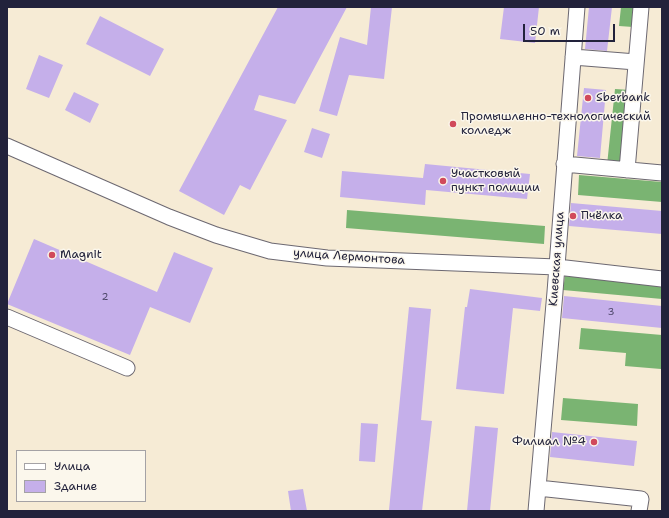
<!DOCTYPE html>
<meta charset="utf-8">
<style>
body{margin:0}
#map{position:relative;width:669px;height:518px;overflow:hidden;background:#f6ebd5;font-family:"Shantell Sans",sans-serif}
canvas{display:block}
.frame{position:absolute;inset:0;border:8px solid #22223b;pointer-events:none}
.legend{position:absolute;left:16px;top:450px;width:130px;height:52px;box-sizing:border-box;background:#fbf7ec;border:1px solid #a4a2a5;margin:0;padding:5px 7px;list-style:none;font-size:12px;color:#22223b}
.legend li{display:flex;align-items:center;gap:8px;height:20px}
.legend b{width:20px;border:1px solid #a4a2a5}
.scale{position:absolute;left:523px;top:24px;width:92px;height:18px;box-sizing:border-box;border:2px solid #22223b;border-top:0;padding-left:5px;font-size:12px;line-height:14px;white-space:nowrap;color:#22223b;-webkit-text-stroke:3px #fbf7ec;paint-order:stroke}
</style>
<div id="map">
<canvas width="669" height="518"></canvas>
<div class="frame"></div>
<ul class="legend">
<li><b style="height:5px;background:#fff"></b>Улица</li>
<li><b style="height:11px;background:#c5afea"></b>Здание</li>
</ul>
<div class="scale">50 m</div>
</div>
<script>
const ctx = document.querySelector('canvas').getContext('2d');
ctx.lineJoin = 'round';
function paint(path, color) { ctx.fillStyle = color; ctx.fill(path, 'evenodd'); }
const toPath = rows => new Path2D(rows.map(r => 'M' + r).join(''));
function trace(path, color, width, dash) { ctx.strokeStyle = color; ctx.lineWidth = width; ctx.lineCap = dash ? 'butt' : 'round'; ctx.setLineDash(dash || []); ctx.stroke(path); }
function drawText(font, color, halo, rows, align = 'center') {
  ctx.font = font + ' "Shantell Sans",sans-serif'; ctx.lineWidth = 3; ctx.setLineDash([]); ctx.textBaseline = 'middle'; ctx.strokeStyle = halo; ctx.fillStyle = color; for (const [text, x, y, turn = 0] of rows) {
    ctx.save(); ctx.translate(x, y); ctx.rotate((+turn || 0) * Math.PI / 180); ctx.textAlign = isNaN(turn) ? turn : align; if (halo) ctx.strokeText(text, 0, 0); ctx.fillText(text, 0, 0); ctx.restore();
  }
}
const forest = toPath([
 [621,7,636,7,633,27,619,26],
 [615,89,630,90,621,166,607,165],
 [579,175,662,182,662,202,578,195],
 [347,210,545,226,544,244,346,228],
 [565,276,662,285,662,299,563,290],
 [581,328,662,335,661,369,625,366,626,353,579,349],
 [563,398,638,404,637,426,561,420]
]);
const building = toPath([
 [278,7,347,7,295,104,259,95,254,110,287,120,250,190,240,185,224,215,179,191],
 [371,7,392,7,384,79,349,75,337,116,319,111,340,37,367,45],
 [504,7,539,7,535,43,500,39],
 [589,7,612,7,607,51,585,49],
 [100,16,164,49,150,76,86,44],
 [39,55,63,65,49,98,26,89],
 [584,88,606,90,600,158,577,156],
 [74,92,99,104,90,123,65,110],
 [312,128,330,134,322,158,304,152],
 [425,164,530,174,527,199,426,190,425,205,340,197,342,171,423,178],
 [571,203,662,211,662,234,569,226],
 [34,239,157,292,174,252,213,268,190,323,150,307,130,355,7,304],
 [470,289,542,298,540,311,513,308,504,394,456,389,465,307,467,307],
 [564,296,662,306,662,328,562,318],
 [409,307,431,309,421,420,432,421,422,511,389,510],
 [361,423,378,424,375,462,359,461],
 [475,426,498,428,490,511,467,511],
 [552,432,637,441,634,466,550,457],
 [303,489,307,511,291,511,288,491]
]);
const minor = toPath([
 [573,57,636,62],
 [7,146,169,217,216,235,270,251,327,258,557,267,662,279],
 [564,164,662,173],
 [627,170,641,7],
 [7,317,127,368],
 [538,488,641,499,639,511],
 [536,511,555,292,577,7]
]);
const markers = [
 [588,98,4,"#d1495b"],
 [453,124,4,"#d1495b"],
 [443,181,4,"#d1495b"],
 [573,216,4,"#d1495b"],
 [52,255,4,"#d1495b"],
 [594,442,4,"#d1495b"]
];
const numberNames = [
 ["2",105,297],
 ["3",611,312]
];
const poiNames = [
 ["Sberbank",596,98],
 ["Промышленно-технологический",461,117],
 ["колледж",461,131],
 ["Участковый",451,174],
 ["пункт полиции",451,188],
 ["Пчёлка",581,216],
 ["Magnit",60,255],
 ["Филиал №4",586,442,"right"]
];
const streetNames = [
 ["улица Лермонтова",349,257,4],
 ["Киевская улица",557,259,-86]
];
paint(forest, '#7ab472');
paint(building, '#c5afea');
trace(minor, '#6c6871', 17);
trace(minor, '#fff', 15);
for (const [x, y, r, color] of markers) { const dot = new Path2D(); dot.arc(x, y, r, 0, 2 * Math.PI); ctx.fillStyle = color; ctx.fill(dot); trace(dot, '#fbf7ec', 1.5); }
drawText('10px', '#4b4567', null, numberNames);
drawText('12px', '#22223b', '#fbf7ec', poiNames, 'left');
drawText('12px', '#22223b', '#fbf7ec', streetNames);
</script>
